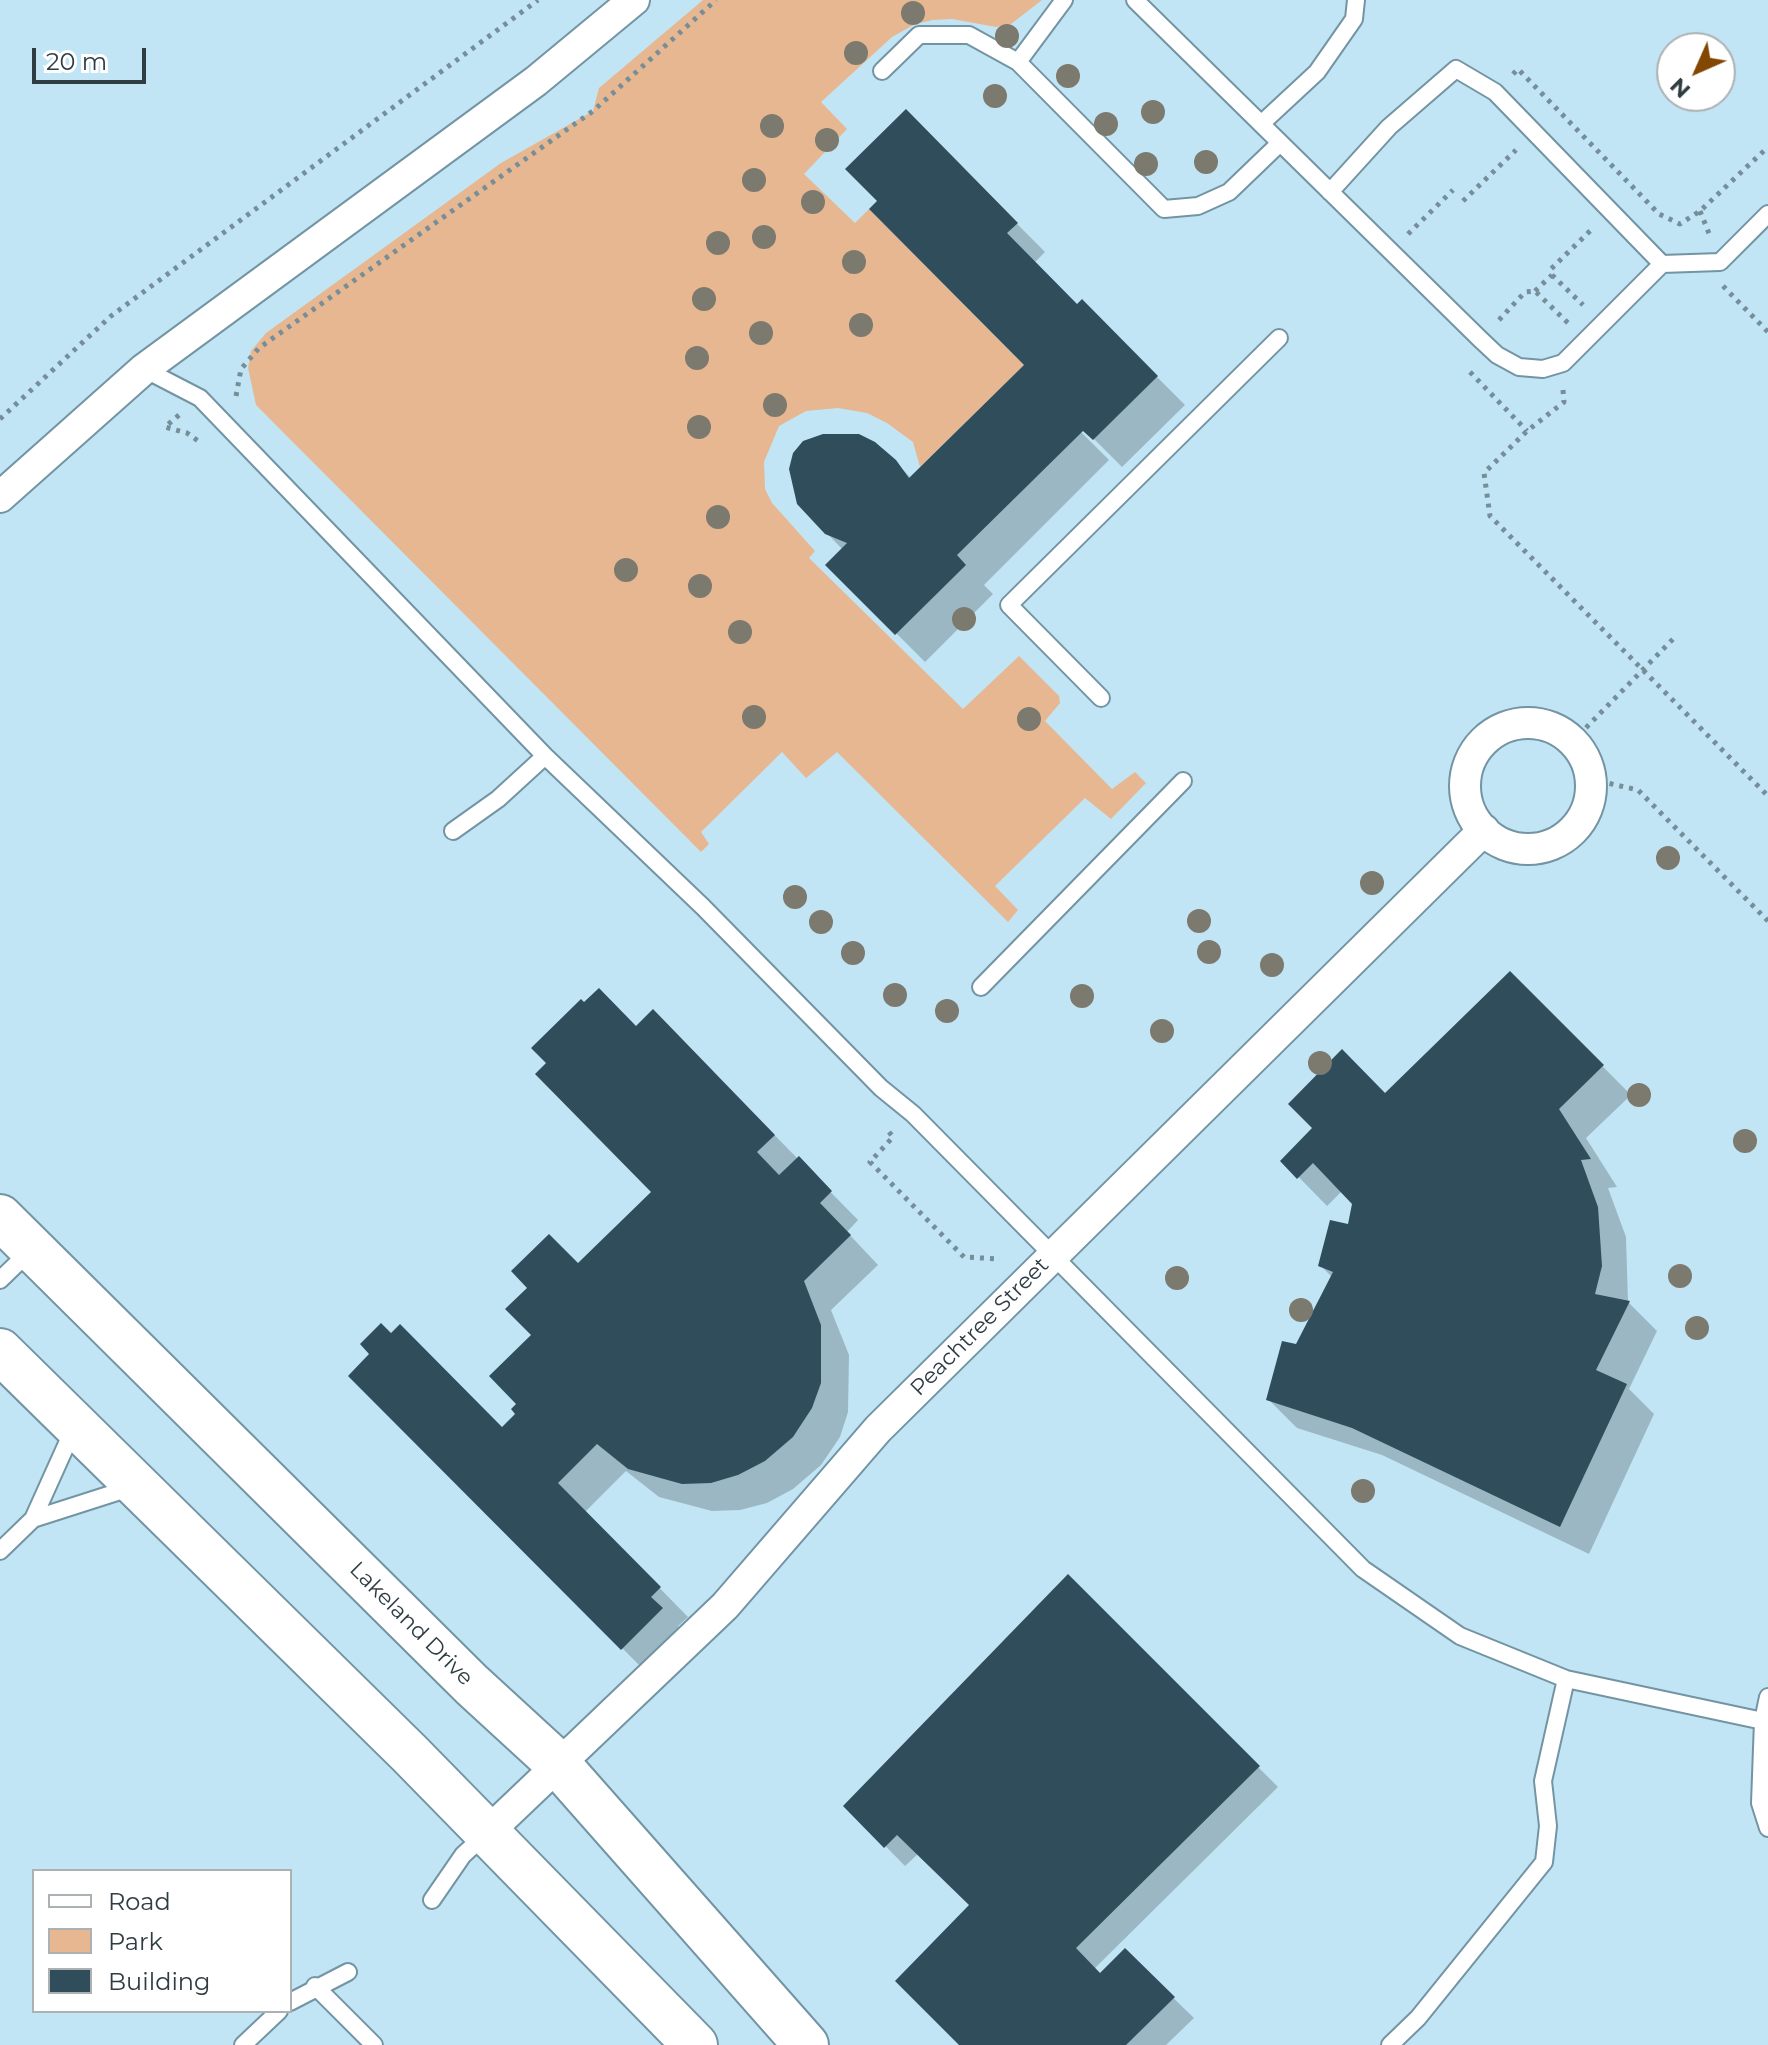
<!DOCTYPE html>
<style>
body{margin:0}
#map{position:relative;width:1768px;height:2045px;overflow:hidden;background:#c2e5f5;font-family:Montserrat,sans-serif}
canvas{display:block}
.legend{position:absolute;left:32px;top:1869px;width:260px;height:144px;box-sizing:border-box;background:#fff;border:2px solid #acb1b4;margin:0;padding:10px 14px;list-style:none;font-size:24px;color:#2f3d43}
.legend li{display:flex;align-items:center;gap:16px;height:40px}
.legend b{width:40px;border:2px solid #acb1b4}
.north{position:absolute;left:1656px;top:32px;width:80px;height:80px;box-sizing:border-box;background:#fff;border:2px solid #acb1b4;border-radius:50%;rotate:225deg;font-size:22px;font-weight:700;line-height:32px;text-align:center;color:#2f3d43}
.north::after{content:'';display:block;margin:auto;width:28px;height:36px;background:#824700;clip-path:polygon(50% 0,100% 100%,50% 72%,0 100%)}
.scale{position:absolute;left:32px;top:48px;width:114px;height:36px;box-sizing:border-box;border:4px solid #2f3d43;border-top:0;padding-left:10px;font-size:24px;line-height:28px;white-space:nowrap;color:#2f3d43;-webkit-text-stroke:6px #fff;paint-order:stroke}
</style>
<div id="map">
<canvas width="1768" height="2045"></canvas>
<ul class="legend">
<li><b style="height:10px;background:#fff"></b>Road</li>
<li><b style="height:22px;background:#e6b790"></b>Park</li>
<li><b style="height:22px;background:#2f4d5b"></b>Building</li>
</ul>
<div class="north">N</div>
<div class="scale">20 m</div>
</div>
<script>
const ctx = document.querySelector('canvas').getContext('2d');
ctx.lineJoin = 'round';
function paint(path, color) { ctx.fillStyle = color; ctx.fill(path, 'evenodd'); }
const toPath = rows => new Path2D(rows.map(r => 'M' + r).join(''));
function trace(path, color, width, dash) { ctx.strokeStyle = color; ctx.lineWidth = width; ctx.lineCap = dash ? 'butt' : 'round'; ctx.setLineDash(dash || []); ctx.stroke(path); }
function drawText(font, color, halo, rows, align = 'center') {
  ctx.font = font + ' Montserrat,sans-serif'; ctx.lineWidth = 8; ctx.setLineDash([]); ctx.textBaseline = 'middle'; ctx.strokeStyle = halo; ctx.fillStyle = color; for (const [text, x, y, turn = 0] of rows) {
    ctx.save(); ctx.translate(x, y); ctx.rotate((+turn || 0) * Math.PI / 180); ctx.textAlign = isNaN(turn) ? turn : align; if (halo) ctx.strokeText(text, 0, 0); ctx.fillText(text, 0, 0); ctx.restore();
  }
}
const green = toPath([
 [703,0,1042,0,1011,24,996,27,952,19,933,20,915,24,892,37,821,102,847,129,804,174,855,223,869,209,1024,365,920,467,913,442,887,423,867,413,838,408,806,411,779,426,764,462,765,489,772,503,815,551,809,558,963,709,1019,656,1059,696,1060,703,1045,721,1112,789,1135,772,1146,783,1111,819,1085,798,995,886,1018,910,1008,922,837,752,806,778,782,752,701,832,709,844,701,852,256,405,248,368,251,351,266,333,501,163,593,111,599,88]
]);
const shadow = toPath([
 [906,112,1045,252,1034,263,1077,307,1082,302,1185,405,1122,467,1077,422,1074,425,1109,460,984,585,993,594,925,662,828,565,843,550,798,503,894,461,911,478,1026,365,880,201],
 [1510,973,1631,1095,1586,1138,1617,1187,1608,1188,1626,1237,1628,1302,1657,1331,1629,1389,1654,1414,1589,1554,1382,1455,1297,1428,1268,1399,1333,1278,1320,1265,1350,1227,1355,1204,1342,1191,1327,1206,1283,1161,1385,1096],
 [636,1028,681,1040,858,1220,847,1232,878,1265,831,1310,849,1355,848,1412,840,1437,821,1465,793,1489,767,1503,740,1510,712,1511,659,1497,626,1471,585,1512,688,1617,678,1626,690,1638,651,1677,351,1376,502,1430,518,1414,534,1335,578,1266,653,1192,549,1063],
 [1068,1577,1278,1787,1094,1969,1100,1976,1125,1951,1194,2018,1166,2045,962,2045,972,1905,918,1854,905,1866,846,1806]
]);
const building = toPath([
 [906,109,1018,223,1007,233,1077,304,1082,299,1158,376,1093,440,1083,431,957,555,966,565,895,635,825,565,847,543,825,534,797,504,789,469,793,453,803,441,823,434,859,434,875,442,896,460,909,478,1024,365,869,209,877,201,845,169],
 [1510,971,1604,1065,1559,1109,1591,1159,1581,1160,1598,1207,1602,1266,1595,1294,1630,1301,1596,1370,1627,1384,1560,1527,1352,1428,1266,1400,1282,1341,1296,1344,1333,1272,1318,1266,1330,1220,1348,1224,1352,1204,1313,1163,1297,1179,1280,1161,1312,1128,1288,1104,1342,1049,1385,1093],
 [599,988,636,1026,653,1009,775,1135,757,1152,779,1175,799,1156,832,1191,820,1203,851,1235,804,1281,821,1325,821,1383,812,1408,793,1437,765,1461,738,1475,711,1483,682,1484,628,1469,597,1444,558,1483,661,1587,651,1597,663,1608,621,1650,348,1376,369,1354,360,1344,381,1323,391,1333,400,1324,502,1427,515,1414,511,1409,516,1404,489,1376,531,1335,505,1309,527,1288,511,1271,549,1234,578,1263,651,1192,535,1074,546,1063,531,1048,581,999,584,1002],
 [1068,1574,1260,1766,1076,1948,1100,1973,1125,1948,1175,1997,1126,2045,959,2045,895,1981,969,1905,897,1835,884,1848,843,1806]
]);
const path = toPath([
 [1513,74,1518,69,1659,214,1680,224,1700,211,1768,147],
 [1463,201,1516,150],
 [1700,211,1710,236],
 [1408,234,1453,190],
 [1552,275,1583,305],
 [1723,286,1768,332],
 [1535,291,1552,275,1551,269,1592,229],
 [1499,320,1525,292,1535,291,1568,323],
 [1470,372,1527,431],
 [1563,390,1564,402,1527,431,1484,473,1490,516,1768,796],
 [236,396,241,369,259,348,593,111,716,0],
 [179,415,165,427,187,433,201,443],
 [0,419,111,316,538,0],
 [1572,742,1675,637],
 [1590,779,1638,790,1768,921],
 [889,1132,893,1137,870,1162,964,1257,1000,1259]
]);
const lane = toPath([
 [1135,0,1480,339,1497,355,1519,367,1543,369,1563,363,1662,264,1720,262,1768,214],
 [1018,62,1064,0],
 [882,71,919,35,969,35,1018,62,1164,209,1198,206,1229,192,1280,143],
 [1261,124,1317,72,1354,19,1356,0],
 [1330,192,1389,127,1456,69,1495,92,1662,264],
 [144,369,200,398,545,756,703,907,881,1088,913,1114,1363,1569,1460,1636,1566,1679,1763,1721,1768,1697],
 [1101,698,1009,605,1279,338],
 [453,831,498,799,545,756],
 [981,987,1183,781],
 [0,1280,30,1251],
 [74,1428,33,1519,133,1487],
 [0,1551,33,1519],
 [1768,1722,1763,1721,1760,1803,1768,1828],
 [432,1900,463,1855,486,1834],
 [315,1986,374,2045],
 [290,2002,348,1972],
 [243,2045,279,2011],
 [1390,2045,1418,2018,1544,1862,1548,1826,1543,1781,1566,1679]
]);
const street = toPath([
 [0,497,144,369,536,81,634,0],
 '1465 786a63 63 0 1 1 126 0a63 63 0 1 1-126 0Z',
 [488,1832,725,1606,878,1429,1484,830]
]);
const primary = toPath([
 [0,1217,472,1685,557,1763,806,2045],
 [0,1351,410,1754,695,2045]
]);
const trees = [
 [913,13],
 [1007,36],
 [856,53],
 [1068,76],
 [995,96],
 [1153,112],
 [1106,124],
 [772,126],
 [827,140],
 [1206,162],
 [1146,164],
 [754,180],
 [813,202],
 [764,237],
 [718,243],
 [854,262],
 [704,299],
 [861,325],
 [761,333],
 [697,358],
 [775,405],
 [699,427],
 [718,517],
 [626,570],
 [700,586],
 [964,619],
 [740,632],
 [754,717],
 [1029,719],
 [1668,858],
 [1372,883],
 [795,897],
 [1199,921],
 [821,922],
 [1209,952],
 [853,953],
 [1272,965],
 [895,995],
 [1082,996],
 [947,1011],
 [1162,1031],
 [1320,1063],
 [1639,1095],
 [1745,1141],
 [1680,1276],
 [1177,1278],
 [1301,1310],
 [1697,1328],
 [1363,1491]
];
const streetNames = [
 ["Peachtree Street",980,1327,-45],
 ["Lakeland Drive",411,1624,45]
];
paint(green, '#e6b790');
paint(shadow, '#0003');
paint(building, '#2f4d5b');
trace(lane, '#7394a3', 20);
trace(street, '#7394a3', 34);
trace(primary, '#7394a3', 48);
trace(path, '#768e99', 5, [4, 6]);
trace(lane, '#fff', 16);
trace(street, '#fff', 30);
trace(primary, '#fff', 44);
ctx.fillStyle = '#7c796e';
for (const [x, y] of trees) { ctx.beginPath(); ctx.arc(x, y, 12, 0, 2 * Math.PI); ctx.fill(); }
drawText('22px', '#2f3d43', '#fff', streetNames);
</script>
